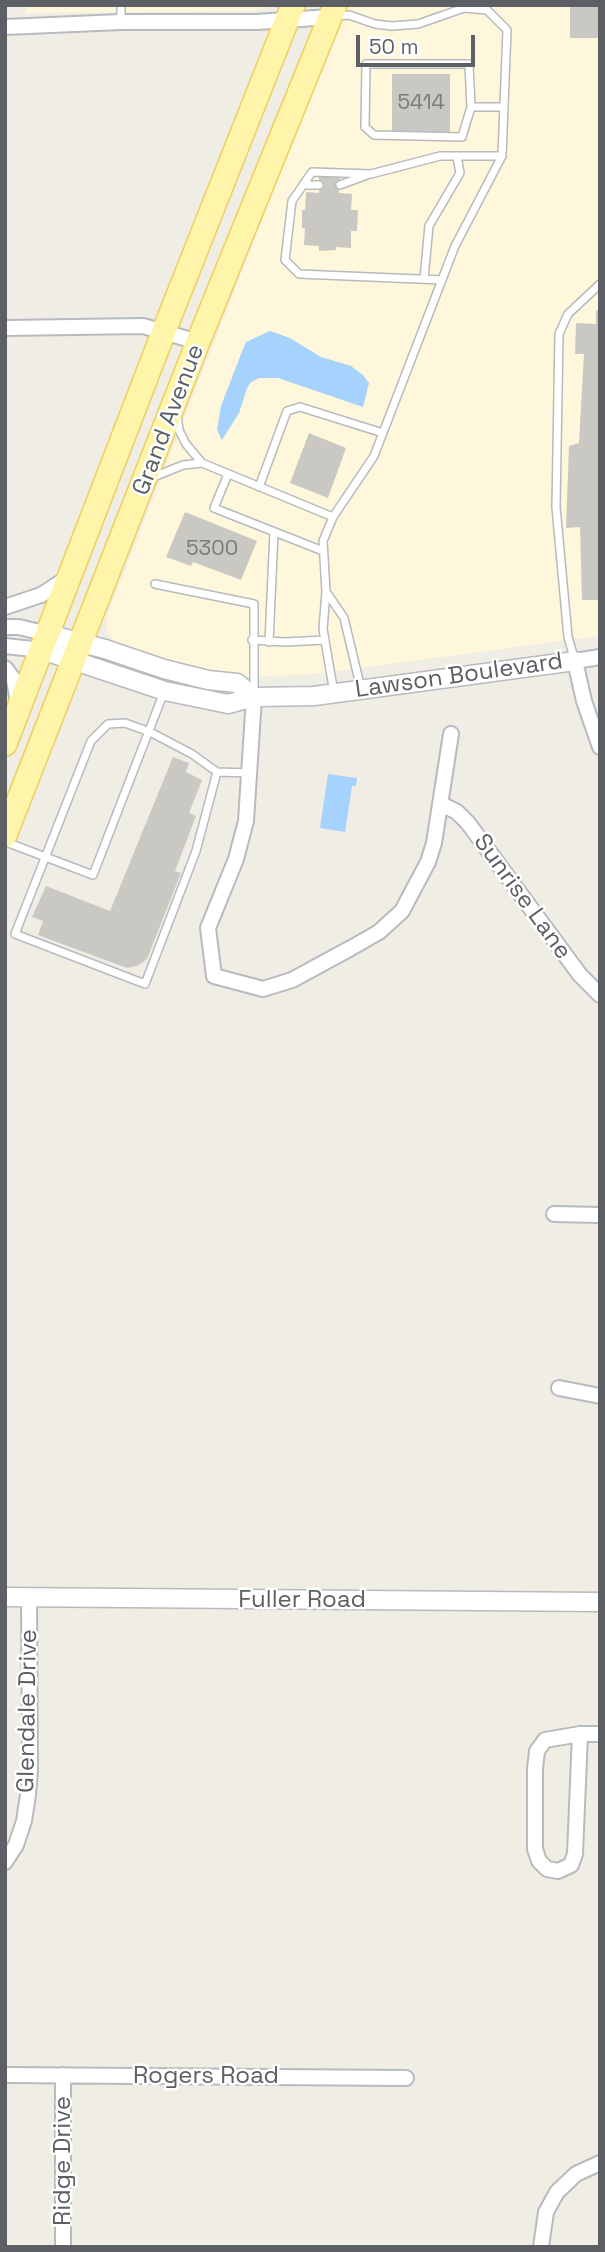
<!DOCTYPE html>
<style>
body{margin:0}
#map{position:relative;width:605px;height:2252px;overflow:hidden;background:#efede4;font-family:"Space Grotesk",sans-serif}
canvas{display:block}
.frame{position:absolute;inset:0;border:7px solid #5c6065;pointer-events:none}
.scale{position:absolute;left:356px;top:35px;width:119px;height:32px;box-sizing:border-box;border:4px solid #5c6065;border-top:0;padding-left:9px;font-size:21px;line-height:24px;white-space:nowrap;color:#5c6065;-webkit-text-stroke:5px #fff;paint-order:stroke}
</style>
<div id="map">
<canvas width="605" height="2252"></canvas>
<div class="frame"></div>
<div class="scale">50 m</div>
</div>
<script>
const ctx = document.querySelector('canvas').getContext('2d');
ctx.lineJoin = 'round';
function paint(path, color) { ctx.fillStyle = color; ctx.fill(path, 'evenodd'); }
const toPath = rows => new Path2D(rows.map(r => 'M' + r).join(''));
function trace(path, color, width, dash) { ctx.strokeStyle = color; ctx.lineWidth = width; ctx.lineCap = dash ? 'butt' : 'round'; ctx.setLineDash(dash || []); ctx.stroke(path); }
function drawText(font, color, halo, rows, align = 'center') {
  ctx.font = font + ' "Space Grotesk",sans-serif'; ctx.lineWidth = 5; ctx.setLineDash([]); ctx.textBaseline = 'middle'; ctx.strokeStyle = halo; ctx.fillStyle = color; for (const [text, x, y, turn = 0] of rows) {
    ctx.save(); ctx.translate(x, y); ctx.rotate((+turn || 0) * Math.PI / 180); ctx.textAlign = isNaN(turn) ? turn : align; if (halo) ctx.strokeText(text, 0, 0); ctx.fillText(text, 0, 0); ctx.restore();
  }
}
const commercial = toPath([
 [27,5,272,5,256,11,26,13],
 [349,5,600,5,600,636,307,675,246,676,212,672,170,662,115,642,108,633,106,619,298,127]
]);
const water = toPath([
 [270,331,290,338,321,357,351,366,363,375,369,383,363,407,278,378,259,378,251,382,247,388,239,413,222,440,217,430,221,406,243,349,246,342],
 [328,774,357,778,356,786,352,786,345,832,320,828]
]);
const building = toPath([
 [570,5,600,5,600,38,570,38],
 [392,74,450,74,450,133,392,132],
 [319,175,340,176,339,193,352,194,351,210,358,210,357,231,351,231,351,248,336,247,336,250,319,251,319,246,304,245,305,228,302,228,302,210,305,210,306,192,319,193],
 [600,308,600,600,582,600,580,527,566,528,569,446,579,443,584,354,575,354,576,323,596,324,596,311],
 [309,433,346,448,328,498,290,483],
 [185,512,257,541,241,580,193,562,191,566,166,557],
 [173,757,189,763,186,772,202,780,189,813,196,816,175,871,181,873,147,959,137,966,127,968,38,935,43,921,32,917,46,886,110,911]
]);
const service = toPath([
 [121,5,121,22],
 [471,107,462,137,374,135,365,127,366,64,469,64,471,107,504,107],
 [303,185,319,185],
 [340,185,367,175],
 [424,279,429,226,460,173,457,157],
 [442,280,299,274,285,260,292,201,312,172,371,174,440,156,502,156],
 [177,415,179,430,186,444,202,463],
 [228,474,214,508,323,551],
 [151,478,183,465,202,463,333,517],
 [259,487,287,411,300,407,383,433],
 [155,584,254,604,254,695],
 [327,593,344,618,361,689],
 [252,640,285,642,325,640],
 [269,642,274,532],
 [575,661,568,637,556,507,559,334,568,314,600,284],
 [334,693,323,629,326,592,323,541,333,517,374,456,455,246,502,156,507,30,487,10,464,8,418,24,392,26,375,24,349,15,334,16],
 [217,772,196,851,145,984,15,934,91,741,108,724,125,723,150,732,192,754,217,772,249,773],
 [6,842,93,875,164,692]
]);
const minor = toPath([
 [5,27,121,22,257,22,330,17],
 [5,328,143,326,198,342],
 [5,607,41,595,69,577],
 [5,627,19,627,48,634],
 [5,646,42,650],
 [600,657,575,661,584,701,600,747],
 [5,668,14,680,18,702],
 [254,697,246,821,236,859,208,928,214,976,263,989,292,980,351,948,379,932,402,911,428,862,434,843,451,734],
 [441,804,457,812,468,823,580,975,600,995],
 [554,1214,600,1215],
 [559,1388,600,1396],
 [580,1734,575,1854,571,1865,558,1871,547,1869,539,1861,535,1849,535,1769,537,1751,545,1740,580,1734],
 [580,1734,600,1734],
 [5,1862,16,1845,24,1821,28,1795,30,1770,29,1597],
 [5,2075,406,2078],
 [63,2247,63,2075],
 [541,2247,546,2212,557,2192,576,2174,600,2163]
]);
const tertiary = toPath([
 [48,634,105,649,164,669,208,680,237,683,254,697],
 [42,650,165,691,228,704,254,697,314,696,575,661],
 [5,1597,600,1602]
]);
const primary = toPath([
 [5,744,164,331,293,5],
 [5,835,198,342,335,5]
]);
const numberNames = [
 ["5414",421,103],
 ["5300",212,549]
];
const streetNames = [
 ["Grand Avenue",169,420,-69],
 ["Lawson Boulevard",459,676,-8],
 ["Sunrise Lane",522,897,54],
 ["Fuller Road",302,1600],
 ["Glendale Drive",28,1711,-89],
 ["Rogers Road",206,2076],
 ["Ridge Drive",63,2161,-90]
];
paint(commercial, '#fef7db');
paint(water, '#a5d3fe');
paint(building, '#cac8c2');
trace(service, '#b7babe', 10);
trace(minor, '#b7babe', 18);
trace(tertiary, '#b7babe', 21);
trace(primary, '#f0ce5c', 26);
trace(service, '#fff', 7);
trace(minor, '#fff', 14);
trace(tertiary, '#fff', 18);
trace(primary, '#fef5aa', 23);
drawText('21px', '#787a7c', null, numberNames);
drawText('24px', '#5c6065', '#fff', streetNames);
</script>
